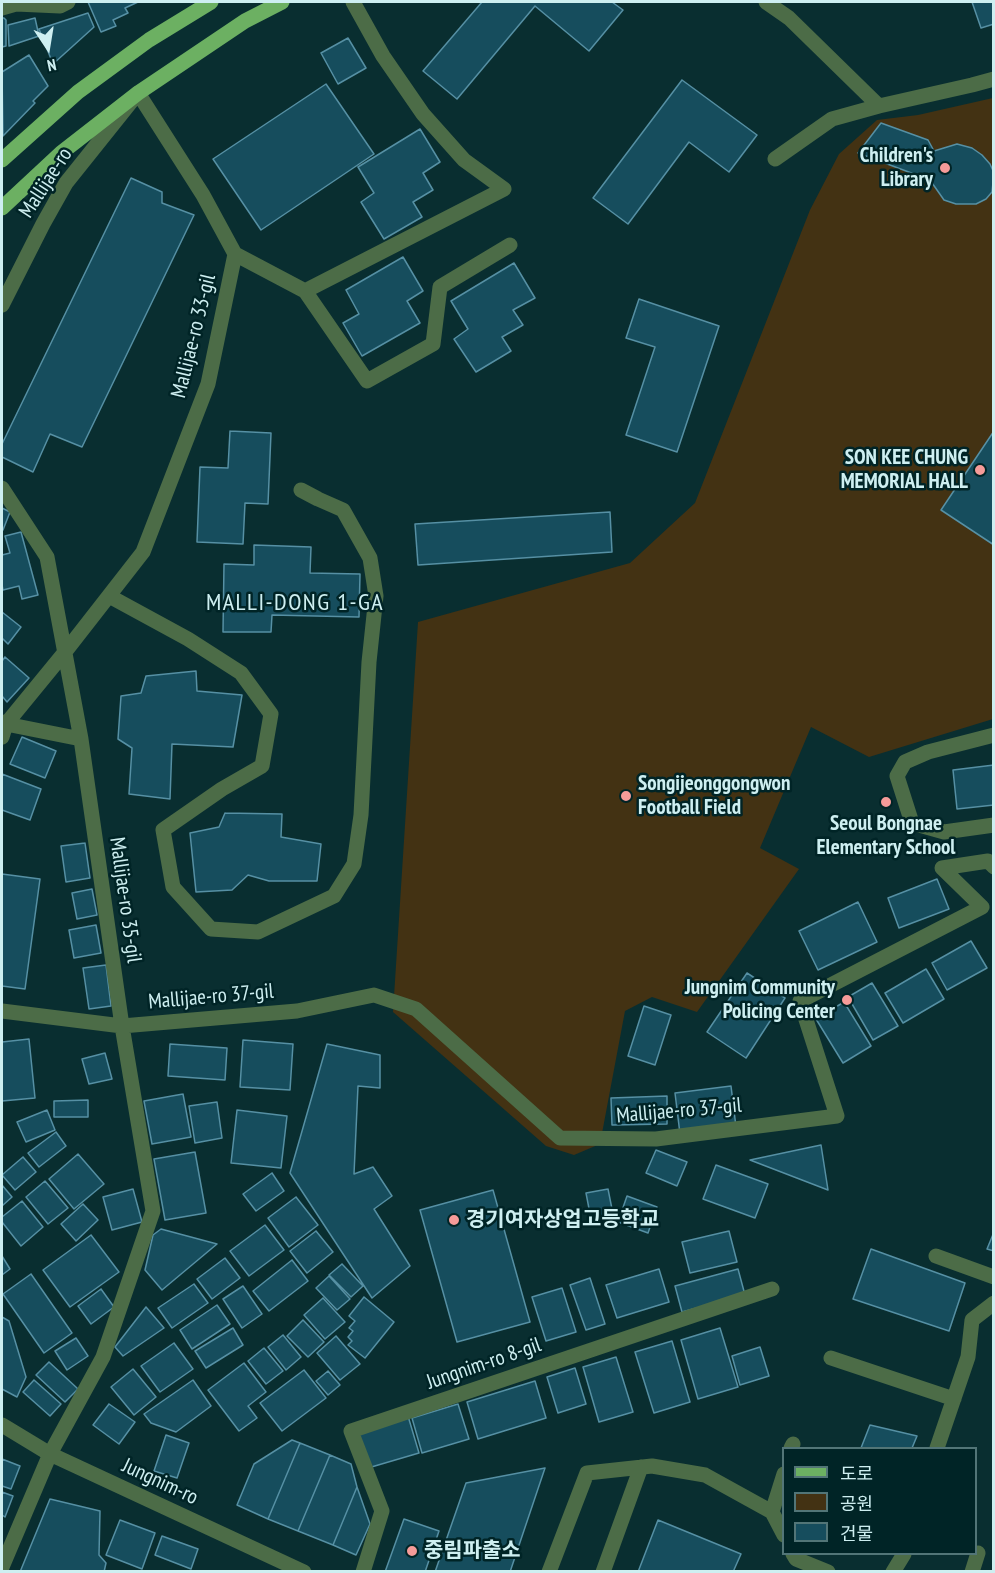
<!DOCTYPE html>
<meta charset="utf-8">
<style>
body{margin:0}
#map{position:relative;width:995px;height:1573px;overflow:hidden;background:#092e30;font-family:"PT Sans Narrow","Noto Sans KR",sans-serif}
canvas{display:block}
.frame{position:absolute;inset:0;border:3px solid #ceeff1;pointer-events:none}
.legend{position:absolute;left:782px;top:1447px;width:195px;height:108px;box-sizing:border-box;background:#002426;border:2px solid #527577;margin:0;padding:8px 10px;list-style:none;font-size:18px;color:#ceeff1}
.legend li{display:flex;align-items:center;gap:12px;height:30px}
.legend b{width:30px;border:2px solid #527577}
.north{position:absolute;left:18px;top:18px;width:60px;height:60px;-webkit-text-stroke:4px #002426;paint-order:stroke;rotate:168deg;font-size:16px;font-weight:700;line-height:24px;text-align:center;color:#ceeff1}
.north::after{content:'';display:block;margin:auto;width:21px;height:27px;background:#ceeff1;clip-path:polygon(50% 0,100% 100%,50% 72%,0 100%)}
</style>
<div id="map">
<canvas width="995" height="1573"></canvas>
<div class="frame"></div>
<ul class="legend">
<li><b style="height:8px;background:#6cb062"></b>도로</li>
<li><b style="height:16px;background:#433213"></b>공원</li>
<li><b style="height:16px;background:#164d5d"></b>건물</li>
</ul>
<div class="north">N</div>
</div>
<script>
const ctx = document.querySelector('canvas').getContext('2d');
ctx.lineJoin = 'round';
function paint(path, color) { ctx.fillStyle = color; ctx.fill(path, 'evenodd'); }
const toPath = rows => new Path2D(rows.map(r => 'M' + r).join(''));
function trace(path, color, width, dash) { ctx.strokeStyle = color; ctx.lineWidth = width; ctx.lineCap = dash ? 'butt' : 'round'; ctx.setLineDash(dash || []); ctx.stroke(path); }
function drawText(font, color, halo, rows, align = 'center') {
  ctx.font = font + ' "PT Sans Narrow","Noto Sans KR",sans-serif'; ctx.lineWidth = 5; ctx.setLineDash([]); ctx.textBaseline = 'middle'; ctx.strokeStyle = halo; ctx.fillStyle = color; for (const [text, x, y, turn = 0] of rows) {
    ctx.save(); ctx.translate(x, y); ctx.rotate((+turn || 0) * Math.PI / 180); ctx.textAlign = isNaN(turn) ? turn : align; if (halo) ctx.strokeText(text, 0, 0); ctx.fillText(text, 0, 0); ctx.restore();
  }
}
const green = toPath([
 [993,98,993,719,869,757,811,727,760,848,799,869,697,1012,652,997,625,1011,600,1144,574,1155,546,1146,393,1012,418,622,630,563,695,503,810,210,839,154,877,120,918,115]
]);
const building = toPath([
 [88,2,138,2,125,8,128,13,113,20,116,26,101,32,88,2],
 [482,2,612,2,623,10,589,51,535,6,457,99,423,71,482,2],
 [972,2,994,2,994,24,981,28,972,2],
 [88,13,94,27,53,64,39,29,88,13],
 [2,18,4,18,6,20,6,46,2,47,2,18],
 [35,18,39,36,9,46,8,25,35,18],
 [348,38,366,68,338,84,321,53,348,38],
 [29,55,48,86,33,101,35,103,3,136,2,72,29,55],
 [682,80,757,135,729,172,689,142,628,224,593,198,682,80],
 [326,84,374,154,261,230,213,159,326,84],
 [881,123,928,140,934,151,957,144,972,148,982,155,990,164,994,173,992,192,986,199,976,204,956,204,944,200,930,180,858,153,881,123],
 [420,129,440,162,423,173,433,190,413,202,422,217,384,239,361,202,374,193,358,167,420,129],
 [131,178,162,192,162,203,194,215,82,447,50,434,33,472,2,457,2,444,131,178],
 [403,257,423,291,407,301,420,323,362,356,343,323,359,314,346,290,403,257],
 [514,263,535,298,513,310,523,325,502,337,511,351,476,372,454,339,468,329,451,301,514,263],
 [639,299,719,326,677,452,626,435,655,347,626,338,639,299],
 [230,431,271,433,268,504,245,503,243,544,197,542,200,467,228,468,230,431],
 [994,431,994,545,941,510,994,431],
 [2,508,10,512,3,530,2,529,2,508],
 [610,512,612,552,418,565,415,524,610,512],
 [21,532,38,595,22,599,19,586,3,590,2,585,2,555,10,553,5,536,21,532],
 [254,545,311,547,310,573,360,574,359,617,272,615,271,632,223,632,224,564,254,565,254,545],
 [2,612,21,627,8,644,2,638,2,612],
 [5,657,29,678,7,702,2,696,2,661,5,657],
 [196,671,197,691,242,695,233,747,172,744,170,799,129,794,132,748,118,739,121,696,141,693,146,676,196,671],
 [22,737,56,751,45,778,10,764,22,737],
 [994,765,994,805,957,809,953,770,994,765],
 [2,774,41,789,30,820,2,810,2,774],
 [225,813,282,814,281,837,321,844,317,881,269,881,248,875,232,890,196,892,190,833,219,827,225,813],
 [85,843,90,878,66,882,61,846,85,843],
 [2,874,40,879,25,989,2,986,2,874],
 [937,879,949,909,899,928,888,898,937,879],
 [92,889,97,915,77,919,72,893,92,889],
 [858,902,877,942,818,970,799,931,858,902],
 [96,925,101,953,74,958,69,930,96,925],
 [971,941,987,968,947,990,932,963,971,941],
 [106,965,111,1006,89,1009,83,968,106,965],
 [926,969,944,999,903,1023,885,993,926,969],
 [747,973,785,998,746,1058,707,1032,747,973],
 [872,983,898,1026,873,1040,848,997,872,983],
 [844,1002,871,1046,843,1063,816,1019,844,1002],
 [644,1006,671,1015,655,1065,628,1056,644,1006],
 [29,1039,35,1098,2,1101,2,1042,29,1039],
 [243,1040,293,1044,290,1090,240,1087,243,1040],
 [170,1044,227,1048,225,1080,168,1076,170,1044],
 [327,1044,380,1055,380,1088,358,1086,354,1174,373,1167,392,1196,374,1209,410,1266,372,1298,290,1173,327,1044],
 [105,1053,112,1079,89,1084,82,1059,105,1053],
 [731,1086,736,1127,680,1134,675,1093,731,1086],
 [183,1094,191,1137,152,1144,144,1101,183,1094],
 [667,1096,667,1124,612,1125,611,1098,667,1096],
 [88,1100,88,1117,54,1117,54,1101,88,1100],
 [217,1102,222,1138,195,1143,189,1106,217,1102],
 [47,1110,55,1130,26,1142,17,1122,47,1110],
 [237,1110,287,1116,281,1168,231,1163,237,1110],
 [56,1132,66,1146,39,1167,28,1153,56,1132],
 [821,1145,828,1190,750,1160,821,1145],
 [656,1150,687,1162,677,1186,646,1173,656,1150],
 [195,1152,206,1213,165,1220,154,1159,195,1152],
 [78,1154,104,1184,74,1209,49,1179,78,1154],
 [23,1157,36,1172,15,1190,2,1175,23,1157],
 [716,1165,768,1184,755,1218,703,1199,716,1165],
 [272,1173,284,1191,256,1211,243,1194,272,1173],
 [45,1181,68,1208,48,1224,26,1197,45,1181],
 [2,1185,12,1197,2,1206,2,1185],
 [133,1189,142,1222,112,1230,103,1197,133,1189],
 [608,1189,613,1214,591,1219,586,1193,608,1189],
 [493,1190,530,1322,457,1342,420,1210,493,1190],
 [627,1196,657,1207,648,1233,618,1222,627,1196],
 [296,1197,318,1225,289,1247,268,1218,296,1197],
 [22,1201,43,1227,21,1246,2,1222,2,1217,22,1201],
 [83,1204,98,1220,76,1241,61,1224,83,1204],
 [265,1225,284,1250,249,1276,230,1251,265,1225],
 [161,1229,217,1244,162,1290,145,1270,153,1235,161,1229],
 [316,1231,333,1252,307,1273,290,1251,316,1231],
 [729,1231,737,1262,690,1273,682,1242,729,1231],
 [994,1232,994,1251,987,1249,994,1232],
 [91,1235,119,1272,70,1307,43,1270,91,1235],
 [871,1249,965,1283,949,1331,853,1299,871,1249],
 [2,1256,10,1269,2,1275,2,1256],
 [225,1258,240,1278,212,1299,197,1279,225,1258],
 [292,1260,308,1281,269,1311,253,1291,292,1260],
 [342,1264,363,1286,351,1297,329,1275,342,1264],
 [659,1269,669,1302,617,1318,606,1285,659,1269],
 [738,1269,745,1295,682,1312,675,1286,738,1269],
 [31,1274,72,1333,44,1353,3,1294,31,1274],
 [329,1276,350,1299,337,1310,316,1288,329,1276],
 [590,1278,605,1324,586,1330,570,1285,590,1278],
 [194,1284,208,1303,172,1328,158,1308,194,1284],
 [243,1286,262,1314,242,1328,223,1299,243,1286],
 [562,1288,576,1332,546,1341,532,1297,562,1288],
 [101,1289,114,1307,91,1324,78,1306,101,1289],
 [364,1297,394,1322,365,1358,348,1345,352,1341,348,1337,353,1331,349,1328,355,1321,349,1316,364,1297],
 [323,1298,345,1322,325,1339,304,1315,323,1298],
 [217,1305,230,1324,192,1349,180,1330,217,1305],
 [146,1307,164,1328,123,1356,115,1347,146,1307],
 [2,1317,9,1321,26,1377,17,1397,2,1389,2,1317],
 [303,1320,324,1342,308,1357,287,1336,303,1320],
 [233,1328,243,1345,206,1368,195,1351,233,1328],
 [720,1328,738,1387,698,1399,681,1340,720,1328],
 [283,1335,301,1357,286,1370,268,1347,283,1335],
 [336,1336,360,1364,340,1380,317,1353,336,1336],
 [76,1338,88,1356,67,1370,55,1351,76,1338],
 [672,1341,690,1402,654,1413,635,1352,672,1341],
 [174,1343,193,1369,160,1392,141,1366,174,1343],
 [760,1347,769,1376,740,1385,732,1356,760,1347],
 [264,1348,283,1371,266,1384,248,1361,264,1348],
 [616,1357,633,1412,599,1422,583,1367,616,1357],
 [49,1362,78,1389,65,1402,36,1375,49,1362],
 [244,1363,266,1392,248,1406,257,1418,239,1431,208,1390,244,1363],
 [575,1368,586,1404,558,1413,547,1377,575,1368],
 [133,1369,156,1397,134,1415,111,1387,133,1369],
 [304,1370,326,1398,282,1431,260,1403,304,1370],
 [328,1371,340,1385,328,1395,316,1381,328,1371],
 [34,1380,61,1404,50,1416,23,1392,34,1380],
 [193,1380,211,1406,176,1432,151,1423,144,1414,193,1380],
 [535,1381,546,1418,478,1439,467,1402,535,1381],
 [109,1404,135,1422,119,1444,93,1425,109,1404],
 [458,1404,469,1439,422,1453,412,1418,458,1404],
 [408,1416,419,1453,368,1468,357,1431,408,1416],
 [870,1425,917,1436,912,1448,861,1448,870,1425],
 [166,1435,189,1443,177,1478,154,1471,166,1435],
 [292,1440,300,1443,268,1519,237,1505,254,1464,292,1440],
 [300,1443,330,1455,298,1531,268,1519,300,1443],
 [330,1455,351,1464,357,1487,333,1545,298,1531,330,1455],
 [2,1459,20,1466,11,1489,2,1486,2,1459],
 [545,1468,510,1572,435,1572,466,1483,545,1468],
 [357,1487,370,1524,356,1555,333,1545,357,1487],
 [2,1492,13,1496,5,1517,2,1515,2,1492],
 [50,1499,100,1511,99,1555,106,1563,104,1572,20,1572,50,1499],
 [404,1519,439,1531,425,1572,385,1572,404,1519],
 [120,1520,155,1533,142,1569,106,1555,120,1520],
 [658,1520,741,1554,733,1572,638,1572,658,1520],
 [162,1536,198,1549,191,1569,155,1555,162,1536]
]);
const minor = toPath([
 [766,2,789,18,879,106],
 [2,8,16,4,60,6,68,2],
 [775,159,832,119,879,106,972,85,994,79],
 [235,254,305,291,367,381,433,344,440,287,510,245],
 [305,291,504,189,464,160,423,114,383,56,353,2],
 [2,305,43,224,66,183,138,93,203,195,235,254,208,384,143,552,65,652,6,724,2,737],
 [2,488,47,557,81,739,122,1026,153,1211,103,1357,50,1454,2,1567],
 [109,596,188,639,241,673,271,714,262,766,222,789,163,830,173,887,211,929,258,932,334,896,354,864,361,815,369,662,376,596,370,558,343,510,318,499,301,490],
 [2,722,6,724,81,739],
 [994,735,928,752,905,762,897,776,912,823,944,832,994,825],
 [2,1011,122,1026,297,1011,374,995,416,1009,560,1138,656,1139,837,1116,800,1001,982,907,942,868,988,861,994,867],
 [936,1256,994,1277],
 [831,1358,954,1399],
 [2,1425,50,1454,304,1572],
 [791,1448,793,1444],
 [937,1448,968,1357,972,1320,994,1303],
 [772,1512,784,1474],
 [793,1554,796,1559,828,1572],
 [363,1572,382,1511,351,1431,772,1289],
 [549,1572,587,1473,652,1466,705,1475,772,1512,784,1535],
 [603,1572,641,1467],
 [893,1572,904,1554],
 [972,1572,978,1553]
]);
const major = toPath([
 [2,160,78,92,149,40,211,2],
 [2,208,61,153,138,93,245,21,282,2]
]);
const markers = [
 [945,168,6,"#f59b99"],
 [980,470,6,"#f59b99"],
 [626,796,6,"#f59b99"],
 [886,802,6,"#f59b99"],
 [847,1000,6,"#f59b99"],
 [454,1220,6,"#f59b99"],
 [412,1551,6,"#f59b99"]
];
const poiNames = [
 ["Children's",933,156],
 ["Library",933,180],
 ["SON KEE CHUNG",968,458],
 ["MEMORIAL HALL",968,482],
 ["Songijeonggongwon",638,784,"left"],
 ["Football Field",638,808,"left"],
 ["Seoul Bongnae",886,824,"center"],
 ["Elementary School",886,848,"center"],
 ["Jungnim Community",835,988],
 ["Policing Center",835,1012],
 ["경기여자상업고등학교",466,1220,"left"],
 ["중림파출소",424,1551,"left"]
];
const streetNames = [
 ["Mallijae-ro",46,183,-57],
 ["Mallijae-ro 33-gil",194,336,-76],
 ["Mallijae-ro 35-gil",125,900,82],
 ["Mallijae-ro 37-gil",211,997,-5],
 ["Mallijae-ro 37-gil",679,1111,-5],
 ["Jungnim-ro 8-gil",484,1364,-19],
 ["Jungnim-ro",160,1482,25]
];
const quarterNames = [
 ["MALLI-DONG 1-GA",295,603]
];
paint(green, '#433213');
paint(building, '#164d5d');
trace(building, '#5690a4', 1.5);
trace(minor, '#4c6c47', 15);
trace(major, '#6cb062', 15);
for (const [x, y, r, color] of markers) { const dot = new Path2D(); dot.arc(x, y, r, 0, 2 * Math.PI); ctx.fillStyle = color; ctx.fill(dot); trace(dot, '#002426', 2); }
drawText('bold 21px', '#ceeff1', '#002426', poiNames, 'right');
drawText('21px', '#ceeff1', '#002426', streetNames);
ctx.letterSpacing = '1.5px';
drawText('24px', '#ceeff1', '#002426', quarterNames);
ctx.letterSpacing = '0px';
</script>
